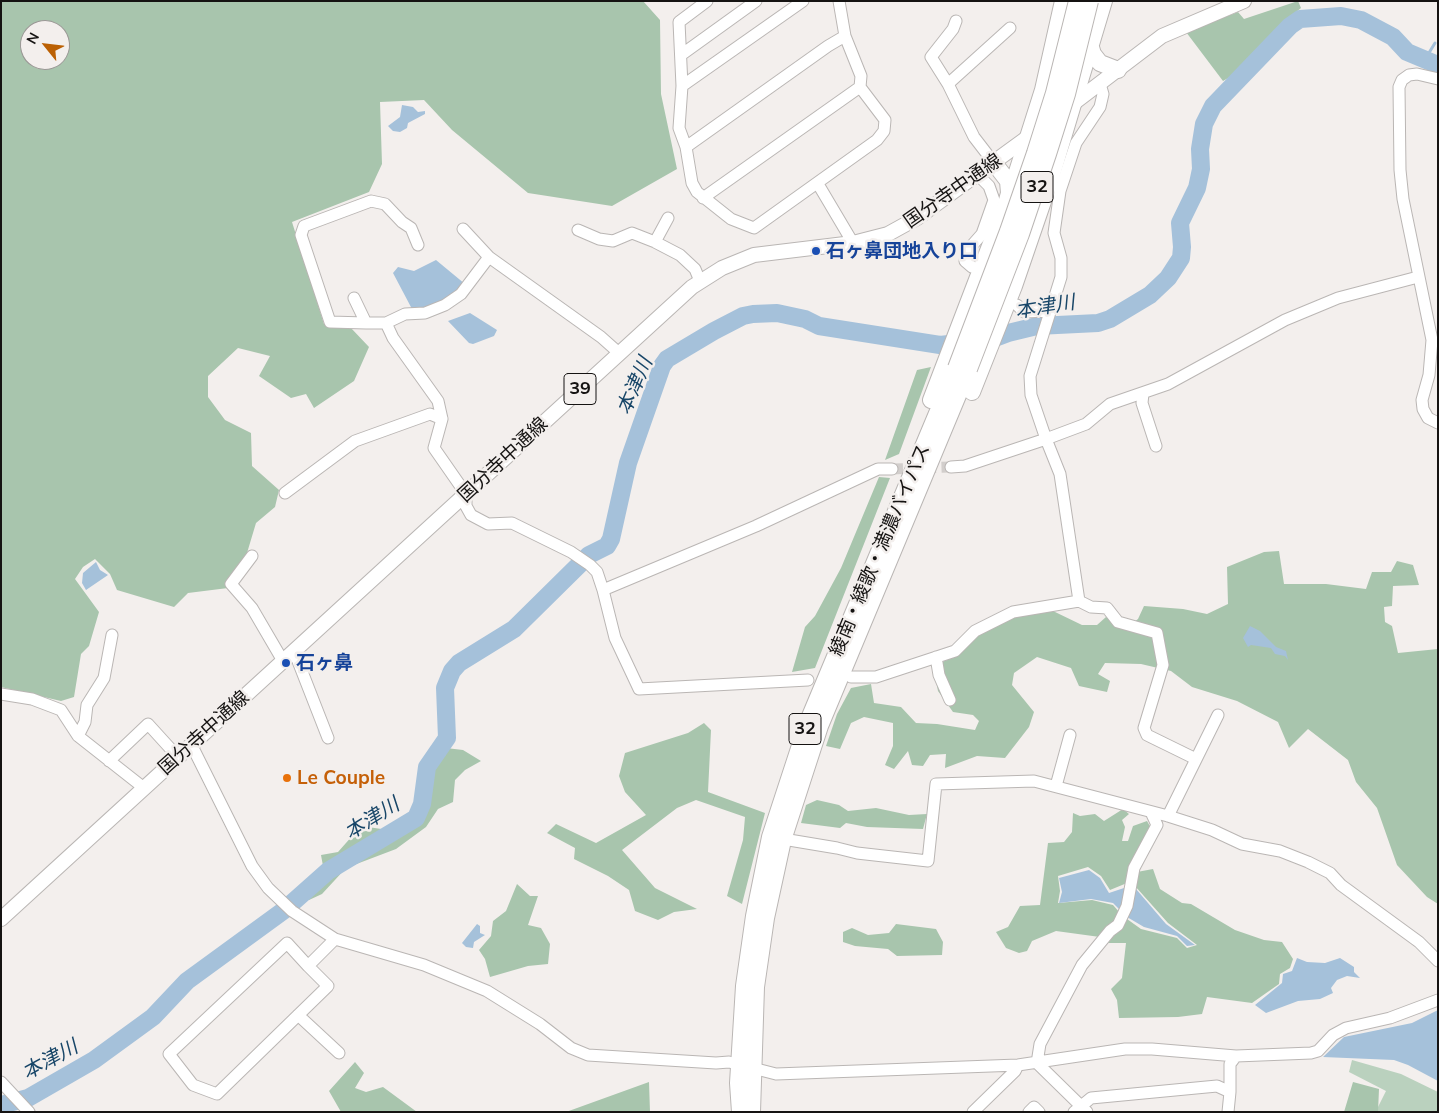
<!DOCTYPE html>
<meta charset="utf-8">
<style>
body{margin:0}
#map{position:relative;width:1439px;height:1113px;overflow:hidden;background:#f3efed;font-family:Mulish,sans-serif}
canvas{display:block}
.frame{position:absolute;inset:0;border:2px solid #151312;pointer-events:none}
.north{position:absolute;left:20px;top:20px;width:50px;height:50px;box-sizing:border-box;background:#f3efed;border:1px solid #9a9795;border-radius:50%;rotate:299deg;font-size:14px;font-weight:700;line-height:20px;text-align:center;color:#151312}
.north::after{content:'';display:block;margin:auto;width:18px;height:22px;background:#bb6003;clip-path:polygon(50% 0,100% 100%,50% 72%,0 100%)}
</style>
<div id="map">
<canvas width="1439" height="1113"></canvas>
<div class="frame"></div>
<div class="north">N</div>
</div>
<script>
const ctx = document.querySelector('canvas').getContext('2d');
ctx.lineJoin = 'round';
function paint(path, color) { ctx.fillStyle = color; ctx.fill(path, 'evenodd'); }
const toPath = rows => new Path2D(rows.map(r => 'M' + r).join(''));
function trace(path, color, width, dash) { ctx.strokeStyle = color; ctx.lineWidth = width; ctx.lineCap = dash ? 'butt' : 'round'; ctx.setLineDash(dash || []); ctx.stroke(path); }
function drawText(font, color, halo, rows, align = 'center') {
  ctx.font = font + ' Mulish,"Noto Sans JP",sans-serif'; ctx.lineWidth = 5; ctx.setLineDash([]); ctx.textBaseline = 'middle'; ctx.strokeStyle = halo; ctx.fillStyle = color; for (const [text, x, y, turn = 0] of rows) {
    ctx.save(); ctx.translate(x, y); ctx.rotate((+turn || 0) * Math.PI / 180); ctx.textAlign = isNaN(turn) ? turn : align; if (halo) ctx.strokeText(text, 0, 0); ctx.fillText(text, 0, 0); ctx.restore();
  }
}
const green = toPath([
 [1352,1060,1401,1074,1438,1092,1438,1112,1378,1112,1376,1111,1386,1091,1349,1072]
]);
const forest = toPath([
 [1,1,643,1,660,20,661,94,677,169,612,206,528,193,452,130,424,100,380,102,382,164,369,192,292,222,324,324,351,328,369,347,354,381,314,408,306,394,291,398,259,376,270,356,238,348,208,376,208,397,225,420,251,433,252,466,279,490,275,507,256,523,247,553,228,588,188,593,174,607,117,590,110,574,95,559,83,567,75,579,99,612,89,646,81,654,74,697,61,701,1,687],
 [30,30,60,30,60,60,30,60],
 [1298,1,1301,8,1283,23,1242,70,1223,81,1186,32,1238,12,1244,19],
 [931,367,899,454,885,460,917,370],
 [879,477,890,478,815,668,792,672,805,627,815,616,841,568],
 [1279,551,1284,584,1326,584,1366,589,1372,572,1391,572,1397,561,1413,565,1419,585,1393,586,1392,606,1384,607,1385,622,1392,626,1398,653,1438,649,1438,904,1427,897,1397,865,1377,808,1356,782,1348,760,1308,729,1289,748,1278,722,1237,701,1192,687,1171,671,1141,664,1105,663,1098,674,1110,681,1107,692,1079,686,1071,668,1037,657,1014,673,1012,685,1034,712,1029,727,1005,758,977,756,945,768,946,754,930,755,923,766,912,765,908,751,894,769,885,765,893,746,893,723,864,717,851,723,840,749,826,746,837,714,851,688,871,684,874,703,901,707,916,723,937,724,975,730,979,721,973,715,953,712,938,691,933,666,956,656,978,636,1013,616,1053,611,1082,625,1097,625,1106,617,1126,628,1138,619,1144,606,1183,609,1207,614,1228,604,1227,567,1264,552],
 [704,723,711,730,708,792,765,813,742,904,727,896,743,840,745,817,696,800,677,808,622,850,655,888,697,909,674,912,658,920,635,911,629,890,608,876,574,859,575,848,547,833,556,824,596,843,646,815,625,792,619,776,625,753,688,733],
 [446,748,463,750,481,761,465,770,455,780,453,802,438,809,426,827,396,849,346,868,322,894,309,900,306,892,325,877,321,855,338,852,361,826,402,832,417,821,424,806,429,773,435,760],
 [817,800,839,805,848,811,876,808,909,815,927,814,923,829,867,827,846,823,840,828,801,823,806,805],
 [1123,809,1129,814,1122,820,1125,827,1122,841,1128,841,1133,826,1147,821,1152,830,1127,883,1110,890,1101,876,1088,867,1058,876,1060,891,1058,903,1092,900,1113,905,1120,913,1113,924,1100,937,1056,931,1032,941,1027,951,1019,953,1006,948,996,932,1008,927,1020,906,1040,905,1048,843,1064,842,1072,832,1073,813,1080,816,1095,814,1104,821],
 [1153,869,1160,889,1182,903,1191,904,1235,930,1264,940,1282,942,1293,959,1290,968,1280,974,1279,984,1252,1003,1207,997,1202,1014,1178,1017,1119,1018,1117,1000,1111,989,1122,978,1126,943,1108,943,1127,919,1141,929,1177,938,1187,948,1197,945,1168,923,1135,886,1137,872],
 [517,884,530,896,538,896,528,925,541,928,550,944,548,964,528,966,490,977,485,959,479,950,491,936,493,921,506,911],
 [896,924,936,929,943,942,942,955,897,956,888,949,855,946,843,942,843,932,852,928,868,935,889,933],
 [355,1062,364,1073,355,1088,366,1092,383,1087,417,1112,341,1112,329,1091],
 [649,1082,650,1112,566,1112],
 [1353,1082,1379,1089,1378,1112,1344,1112]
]);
const water = toPath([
 [402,105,413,107,418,112,425,111,425,114,408,123,407,128,400,132,393,131,388,126,400,117],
 [436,260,465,284,449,297,430,306,412,309,393,273,398,267,414,271],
 [470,313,497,330,494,336,473,344,469,343,448,321],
 [96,562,100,570,108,575,86,590,82,583,83,573],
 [1250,626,1260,631,1276,647,1286,651,1288,660,1285,656,1275,654,1271,648,1251,645,1248,647,1243,638],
 [1089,870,1100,878,1109,893,1127,887,1120,910,1113,903,1091,899,1059,903,1062,892,1059,878],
 [1136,889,1166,924,1195,945,1187,946,1177,936,1144,927,1127,917],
 [477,924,480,926,480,933,485,935,474,942,473,948,466,947,462,943],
 [1297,958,1307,962,1325,963,1340,958,1354,967,1354,972,1360,978,1347,976,1337,980,1331,988,1333,993,1320,999,1298,1001,1266,1013,1255,1005,1282,983,1283,974,1292,971],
 [1438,1010,1438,1081,1408,1065,1394,1060,1323,1057,1344,1037,1412,1023]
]);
const stream = toPath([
 [1424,61,1435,43]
]);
const river = toPath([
 [1,1105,28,1098,94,1060,153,1017,187,981,283,911,328,871,416,818,422,804,427,767,447,738,445,688,452,671,459,663,514,629,589,555,607,546,611,539,628,463,662,366,667,359,714,331,743,316,753,314,777,313,805,319,819,326,940,345,992,339,1008,333,1037,326,1098,323,1110,319,1150,295,1168,278,1181,258,1182,247,1180,223,1197,188,1201,169,1200,149,1204,124,1213,106,1290,26,1300,19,1341,16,1361,20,1393,37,1407,52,1438,65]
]);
const minorTunnel = toPath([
 [892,469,951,467]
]);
const minor = toPath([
 [707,1,679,22,682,86,679,128,686,147,692,183,697,192,731,219,754,228,877,140,884,131,885,120,860,87,861,76,845,36,839,1],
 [956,21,953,29,931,57,948,84,974,137,994,163],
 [681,55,756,1],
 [1438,79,1417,74,1409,75,1402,80,1399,87,1400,170,1403,199,1432,340,1429,375,1422,400,1423,409,1428,418,1438,423],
 [948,84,1010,28],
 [1100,84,1103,94,1100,107,1076,143,1060,191,1054,233,1061,258,1061,277,1030,376,1031,395,1046,439,1086,424,1110,404,1168,384,1285,320,1338,298,1418,277],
 [682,86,803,1],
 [686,147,828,46,845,36],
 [818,184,853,243],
 [703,198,860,87],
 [463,229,489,257,601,337,619,353],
 [578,230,599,239,613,241,632,233,655,242,680,255,695,269,700,281],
 [655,242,668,218],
 [972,267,965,261,967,251,982,234,994,200,989,186,978,175],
 [354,298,366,323,386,323,405,314,425,313,445,305,461,294,489,257],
 [1017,305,1024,312,1051,311],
 [366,323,330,322,301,235,304,226,371,201,385,204,402,222,411,228,418,245],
 [386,323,393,338,438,401,442,419],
 [1143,394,1142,403,1156,446],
 [285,493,355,441,430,414,442,419,434,448,466,494,466,506,471,515,488,524,512,523,571,552,590,565,597,572,603,590],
 [252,556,231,584,252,608,283,661],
 [1079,601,1091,607,1107,608,1118,622,1157,633,1163,665,1144,728,1147,735,1196,759],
 [294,651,328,738],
 [936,657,939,675,950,700],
 [851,677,876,677,955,651,975,631,1013,612,1079,601,1060,474,1046,439,965,466,951,467],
 [808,680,639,689,615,638,603,590,756,526,878,469,892,469],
 [1,694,32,699,61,710,78,736,144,788],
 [78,736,85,722,87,705,104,678,112,635],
 [191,744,252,866,268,888,292,911,335,939,424,965,487,991,540,1024,571,1048,588,1055,716,1063,729,1062,776,1074,1018,1065,1125,1049,1152,1049,1236,1056,1311,1053,1318,1051,1333,1035,1346,1028,1390,1018,1438,1000],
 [109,761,148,724,178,757],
 [1056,786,1070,735],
 [1168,816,1218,715],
 [777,838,837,848,857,853,928,861,936,784,1034,781,1168,816,1212,830,1242,844,1280,851,1308,862,1330,873,1341,885,1419,942,1438,961],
 [308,966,328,986,217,1094,193,1085,169,1054,287,943,308,966,335,939],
 [298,1015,339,1053],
 [1,1082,29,1112],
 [1230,1092,1230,1064,1236,1056],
 [973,1112,1015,1071,1018,1065],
 [1029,1112,1034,1107,1039,1112],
 [1074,1112,1091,1098,1217,1086,1230,1092,1228,1112],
 [1087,1112,1037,1063,1040,1044,1082,965,1110,931,1118,925,1127,906,1134,868,1157,825,1151,812]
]);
const major = toPath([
 [1070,106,1162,36,1244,1],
 [1,919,692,287,722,268,754,255,853,243,888,234,917,218,1031,135]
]);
const highway = toPath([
 [1090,44,1093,54,1100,63,1118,70],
 [1010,194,1043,90,1063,1],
 [972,392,1014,286,1050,181,1104,1],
 [931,400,1006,204,1009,193,1008,181,994,163],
 [740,1112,738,1083,744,986,754,916,770,837,808,721,956,368],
 [752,1112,756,987,766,918,783,840,820,726,969,369]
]);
const highwayBridge = toPath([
 [956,368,1008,231,1035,153,1054,93,1077,1],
 [969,369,1021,234,1048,154,1067,94,1090,1]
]);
const markers = [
 [816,251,5,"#1a4fb4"],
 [286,663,5,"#1a4fb4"],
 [287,778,5,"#e8710a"]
];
const shields = [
 [1037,187,32],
 [580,389,32],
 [805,729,32]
];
const shieldNames = [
 ["32",1037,187],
 ["39",580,389],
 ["32",805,729]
];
const streetNames = [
 ["国分寺中通線",953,191,-35],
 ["国分寺中通線",503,460,-43],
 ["綾南・綾歌・満濃バイパス",880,550,-67],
 ["国分寺中通線",204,733,-42]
];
const transitNames = [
 ["石ヶ鼻団地入り口",826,251],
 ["石ヶ鼻",296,663]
];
const foodNames = [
 ["Le Couple",297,778]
];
const waterNames = [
 ["本津川",1045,307,-9],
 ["本津川",635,386,-67],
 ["本津川",372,819,-32],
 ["本津川",50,1060,-29]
];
paint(green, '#bad1be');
paint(forest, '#a8c5ad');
paint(water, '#a5c1da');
trace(stream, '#a5c1da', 3);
trace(river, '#a5c1da', 18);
trace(minorTunnel, '#d2cecc', 11, [11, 5.5]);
trace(minor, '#bab6b4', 13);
trace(major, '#bab6b4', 16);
trace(highway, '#bab6b4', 18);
trace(minor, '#fff', 11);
trace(major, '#fff', 14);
trace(highway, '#fff', 16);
trace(highwayBridge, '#bab6b4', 18, []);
trace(highwayBridge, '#fff', 16);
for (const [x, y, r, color] of markers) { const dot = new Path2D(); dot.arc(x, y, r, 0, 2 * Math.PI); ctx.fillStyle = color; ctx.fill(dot); trace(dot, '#f3efed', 2); }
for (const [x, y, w] of shields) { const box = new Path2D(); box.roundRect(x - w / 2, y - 15.5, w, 31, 4); ctx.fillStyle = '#f3efed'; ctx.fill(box); trace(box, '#151312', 1); }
drawText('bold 18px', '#151312', null, shieldNames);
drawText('19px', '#151312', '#f3efed', streetNames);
drawText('bold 19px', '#164399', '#f3efed', transitNames, 'left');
drawText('bold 19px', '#c56008', '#f3efed', foodNames, 'left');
drawText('italic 20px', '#184668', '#f3efed', waterNames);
</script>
